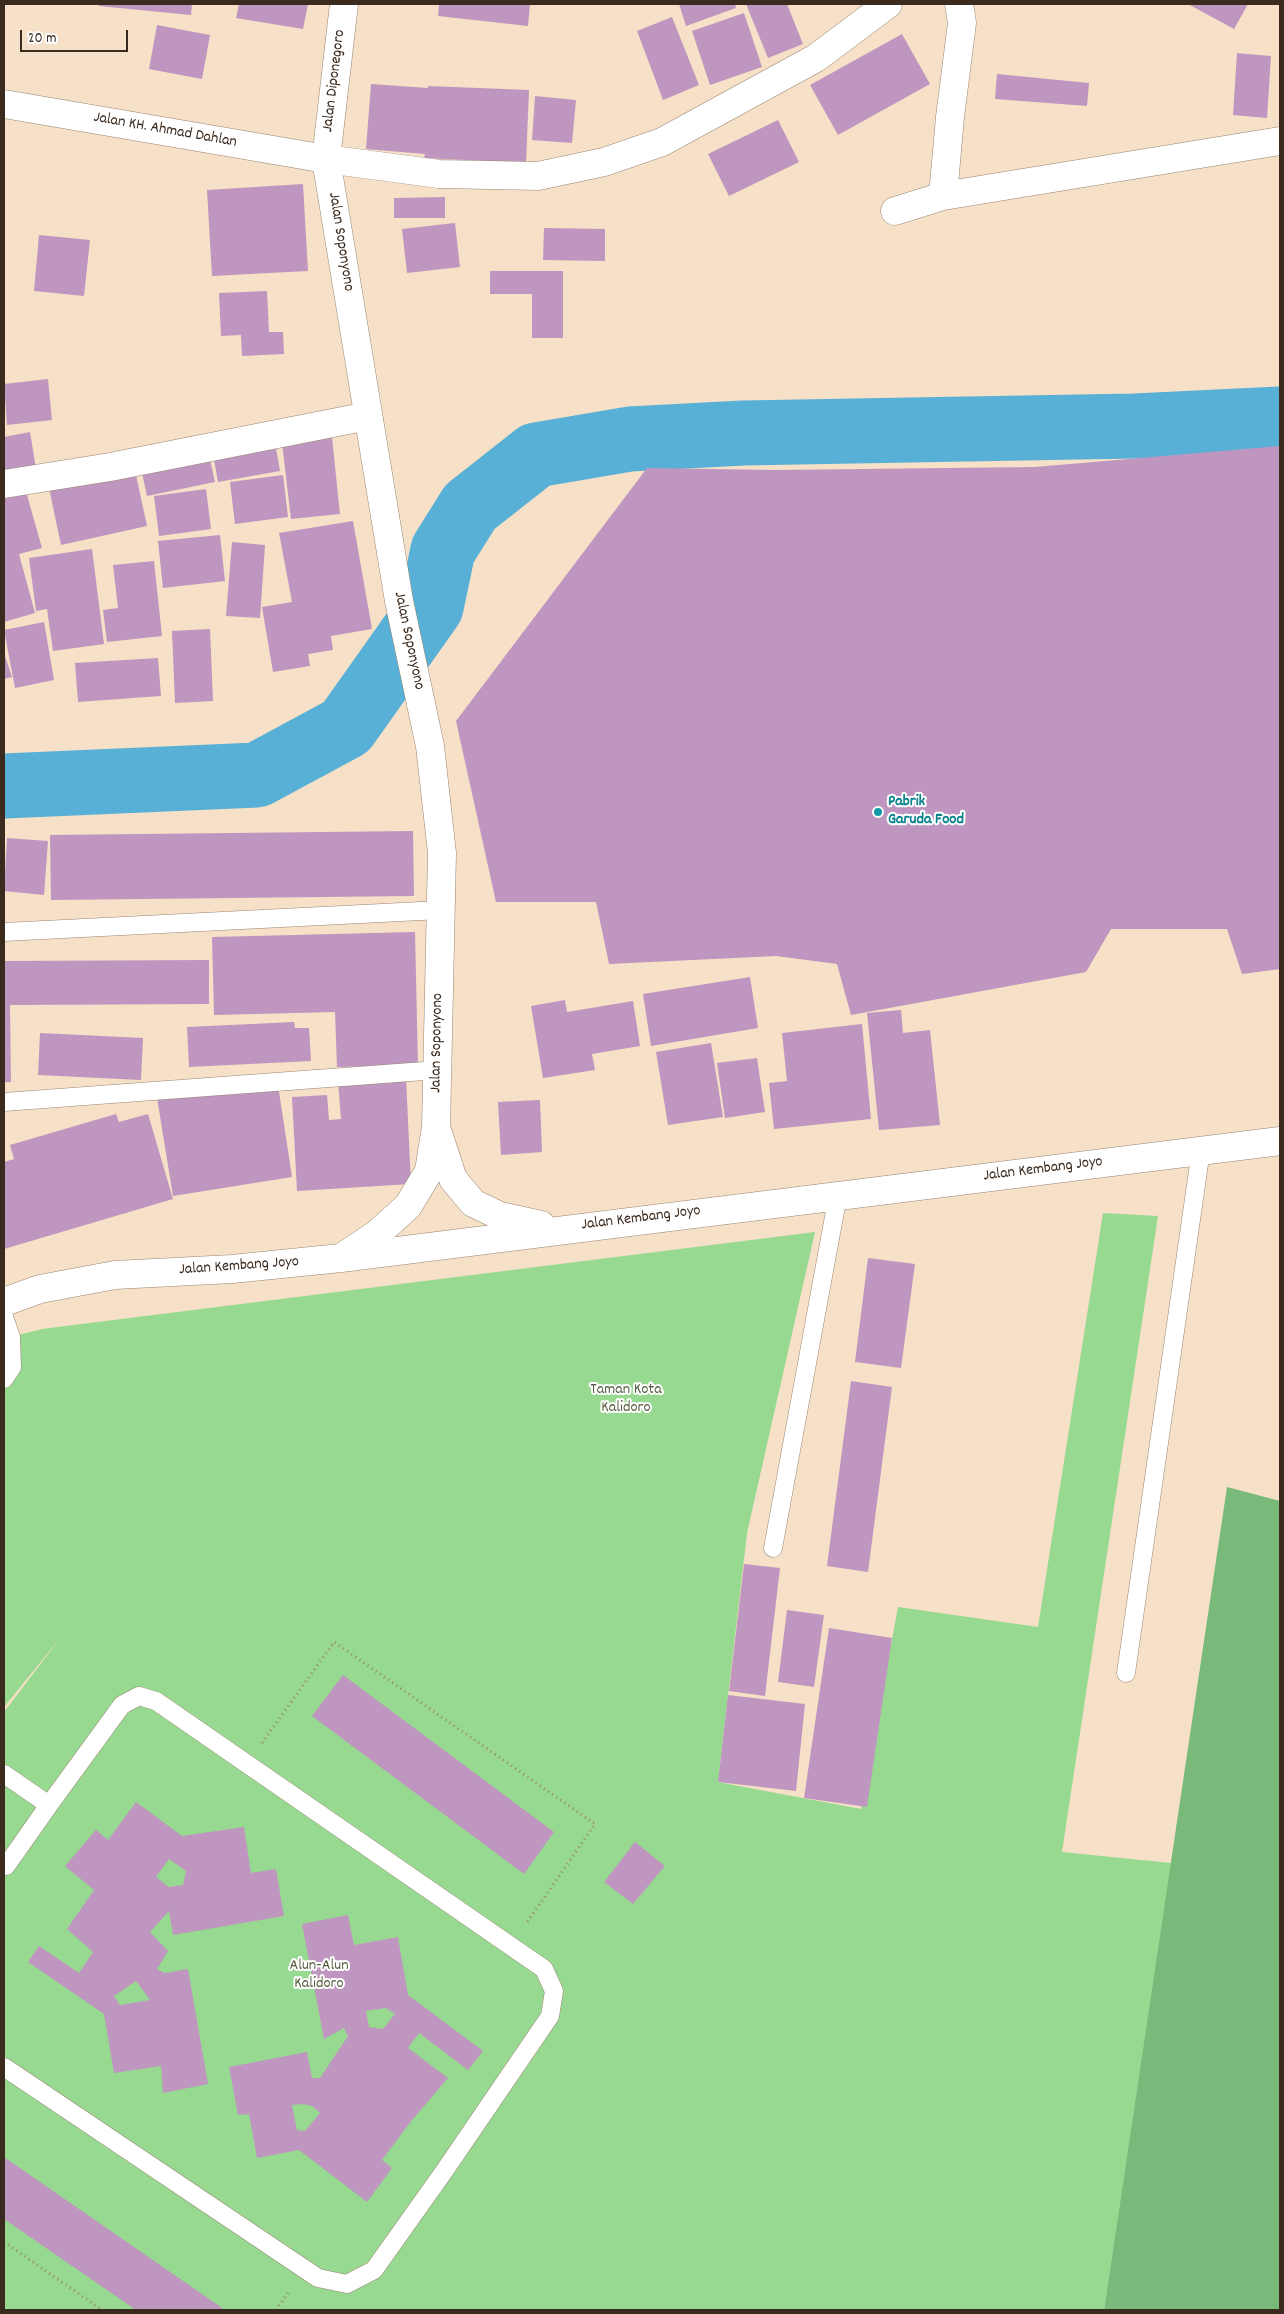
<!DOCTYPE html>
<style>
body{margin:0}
#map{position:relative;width:1284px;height:2314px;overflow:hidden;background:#f6e0c7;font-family:Dekko,sans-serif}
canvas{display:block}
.frame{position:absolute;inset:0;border:5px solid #3b2a1e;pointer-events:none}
.scale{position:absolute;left:20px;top:30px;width:108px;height:22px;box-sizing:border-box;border:2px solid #3b2a1e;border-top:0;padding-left:6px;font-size:15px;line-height:18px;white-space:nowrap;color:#3b2a1e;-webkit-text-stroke:4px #fff;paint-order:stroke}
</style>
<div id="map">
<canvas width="1284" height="2314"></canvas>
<div class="frame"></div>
<div class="scale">20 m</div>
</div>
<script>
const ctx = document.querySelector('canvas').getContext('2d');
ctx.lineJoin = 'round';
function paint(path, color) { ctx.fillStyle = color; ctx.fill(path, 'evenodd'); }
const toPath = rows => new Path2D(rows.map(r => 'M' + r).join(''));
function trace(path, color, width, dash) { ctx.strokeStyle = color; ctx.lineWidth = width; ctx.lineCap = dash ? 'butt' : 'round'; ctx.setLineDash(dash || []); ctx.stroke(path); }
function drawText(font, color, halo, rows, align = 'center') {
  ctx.font = font + ' Dekko,sans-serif'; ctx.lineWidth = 4; ctx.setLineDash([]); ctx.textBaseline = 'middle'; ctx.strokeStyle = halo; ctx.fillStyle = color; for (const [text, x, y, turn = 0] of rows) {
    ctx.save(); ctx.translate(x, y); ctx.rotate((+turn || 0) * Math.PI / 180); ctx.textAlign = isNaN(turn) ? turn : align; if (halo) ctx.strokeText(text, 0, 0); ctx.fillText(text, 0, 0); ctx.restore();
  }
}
const green = toPath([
 [1103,1213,1158,1216,1062,1852,1171,1863,1104,2310,4,2310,4,1712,61,1637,4,1707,4,1379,11,1337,42,1329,815,1232,747,1533,718,1782,861,1809,898,1607,1038,1627]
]);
const forest = toPath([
 [1227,1487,1280,1501,1280,2310,1104,2310]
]);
const river = toPath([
 [4,786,257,775,346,727,431,607,443,550,470,507,536,455,630,439,743,433,1135,426,1280,419]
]);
const building = toPath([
 [99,4,192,4,191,15,99,6],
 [239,4,308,4,303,29,236,18],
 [439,4,530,4,528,26,438,16],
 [679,4,735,4,736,8,686,26],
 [746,4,787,4,803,44,768,58],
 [1188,4,1248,4,1234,29],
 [744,13,762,67,710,85,692,31],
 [672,17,699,85,663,100,637,31],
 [157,25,210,35,202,79,149,69],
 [902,34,930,84,838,135,810,85],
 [1237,53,1271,56,1267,118,1233,115],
 [997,74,1089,83,1087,106,995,99],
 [371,84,428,88,428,86,529,90,526,163,424,158,425,154,366,149],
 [535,96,576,100,572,143,532,140],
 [778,120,799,162,729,196,708,154],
 [303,184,308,271,212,276,207,190],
 [445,197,445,218,394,218,394,198],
 [455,223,460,267,407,273,402,229],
 [544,228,605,229,605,261,543,260],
 [39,235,90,240,84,296,34,291],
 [490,271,563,271,563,338,532,338,532,294,490,294],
 [267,291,269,332,283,332,284,354,242,356,241,335,221,336,219,293],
 [48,379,52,420,7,425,4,384],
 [331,428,340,514,291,519,281,434],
 [30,432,37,475,4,481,4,437],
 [274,437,280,471,218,482,212,448],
 [1280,446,1280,969,1242,974,1227,929,1111,929,1086,972,851,1015,837,964,776,956,609,964,596,902,496,902,456,721,647,468,774,470,1035,467],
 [208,450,215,482,147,496,140,463],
 [135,470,147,526,61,545,49,488],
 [283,475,288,517,235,524,230,482],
 [25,488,42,548,19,554,35,613,4,622,4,494],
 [206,489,211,529,159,536,154,496],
 [353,521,372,629,331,636,333,650,308,654,310,666,273,672,262,607,292,602,279,533],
 [220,535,225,581,163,588,158,541],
 [232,542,265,545,260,618,226,616],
 [92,549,104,644,53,651,47,609,36,611,29,558],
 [154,561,162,636,107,642,103,610,118,608,113,565],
 [44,622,54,680,15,688,4,630],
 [210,629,213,701,175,703,172,631],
 [4,653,12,677,4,679],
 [158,658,161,696,78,702,75,663],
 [413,831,414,896,51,900,50,835],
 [7,838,48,841,44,895,4,891],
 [415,932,418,1065,337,1067,335,1012,214,1015,212,937],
 [209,960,209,1004,10,1005,11,1082,4,1082,4,961],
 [750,977,758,1028,651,1046,643,994],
 [565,1000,567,1012,633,1001,640,1046,592,1054,595,1070,543,1078,531,1006],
 [901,1010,903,1033,930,1030,940,1125,879,1130,867,1013],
 [294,1022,295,1028,309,1028,311,1061,189,1067,187,1027],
 [862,1024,871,1119,774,1129,769,1083,787,1081,782,1033],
 [40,1033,143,1038,141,1080,38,1075],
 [711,1043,723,1117,668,1125,656,1052],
 [757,1058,765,1112,725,1118,717,1063],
 [406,1078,411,1184,297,1191,292,1097,327,1095,329,1120,341,1119,338,1081],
 [278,1085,292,1177,173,1196,157,1098],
 [540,1100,542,1152,501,1155,498,1102],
 [116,1114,119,1122,148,1114,173,1199,4,1249,4,1162,14,1159,10,1145],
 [868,1258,915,1264,901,1368,855,1362],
 [851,1381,892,1387,868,1572,827,1566],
 [744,1564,780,1568,765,1696,729,1691],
 [787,1610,824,1615,814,1687,778,1682],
 [829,1628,892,1638,867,1807,804,1798],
 [343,1675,554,1832,524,1874,312,1716],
 [728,1695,805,1704,796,1791,718,1782],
 [136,1802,182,1836,244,1827,251,1873,276,1869,284,1916,173,1935,169,1911,150,1932,168,1951,157,1969,165,1973,188,1969,208,2084,163,2093,161,2066,114,2073,104,2014,28,1962,39,1946,79,1973,93,1952,67,1929,94,1890,65,1866,96,1830,108,1840],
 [169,1859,186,1871,183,1885,169,1887,156,1877],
 [136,1981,150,2000,120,2005,114,1996],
 [635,1842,665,1866,633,1904,604,1882],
 [348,1915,354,1945,398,1937,408,1995,483,2051,468,2070,419,2033,408,2048,448,2078,412,2120,382,2160,392,2168,367,2202,299,2150,257,2158,249,2114,238,2115,229,2067,307,2052,312,2078,320,2078,348,2036,344,2028,324,2039,302,1924],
 [386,2008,395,2014,383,2029,369,2027,366,2011],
 [303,2104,312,2106,320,2113,305,2131,297,2130,292,2105],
 [4,2157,225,2310,136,2310,4,2219]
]);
const path = toPath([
 [262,1743,334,1642,595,1824,526,1924],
 [4,2242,102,2310],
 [276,2310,290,2290]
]);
const lane = toPath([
 [4,932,441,910],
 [4,1102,438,1070],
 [4,1317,11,1337,12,1367,4,1379],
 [773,1548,838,1195],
 [1126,1673,1201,1150],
 [4,1774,49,1805,122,1705,139,1696,156,1701,544,1969,554,1991,550,2016,445,2170,374,2270,347,2284,318,2278,4,2067],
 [6,1866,49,1805]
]);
const street = toPath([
 [326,159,439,174,538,176,604,162,662,142,816,58,888,4],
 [943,196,950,117,962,23,959,4],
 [895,211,943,196,1280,141],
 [4,484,110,467,368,416]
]);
const secondary = toPath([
 [4,104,326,159]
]);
const primary = toPath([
 [438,1133,453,1179,473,1203,500,1216,541,1225],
 [341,1258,377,1234,408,1206,429,1171,436,1127,442,853,430,746,399,601,326,159,344,4],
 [4,1302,40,1289,115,1275,232,1269,341,1258,1280,1141]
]);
const markers = [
 [878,812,5,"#0f9aa8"]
];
const streetNames = [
 ["Jalan Diponegoro",335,81,-83],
 ["Jalan KH. Ahmad Dahlan",165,131,10],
 ["Jalan Soponyono",340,242,81],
 ["Jalan Soponyono",408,641,78],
 ["Jalan Soponyono",438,1043,-89],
 ["Jalan Kembang Joyo",1043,1170,-7],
 ["Jalan Kembang Joyo",641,1219,-7],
 ["Jalan Kembang Joyo",239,1267,-4]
];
const cultureNames = [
 ["Pabrik",888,803],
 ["Garuda Food",888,821]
];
const parkNames = [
 ["Taman Kota",626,1391],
 ["Kalidoro",626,1409],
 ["Alun-Alun",319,1967],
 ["Kalidoro",319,1985]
];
paint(green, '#97d990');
paint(forest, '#79b97a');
trace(river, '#59b0d6', 65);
paint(building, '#bf96bf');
trace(lane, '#988572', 19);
trace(street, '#988572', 29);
trace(secondary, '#988572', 29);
trace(primary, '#988572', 29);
trace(path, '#988572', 3, [1, 4]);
trace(lane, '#fff', 18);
trace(street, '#fff', 28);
trace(secondary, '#fff', 28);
trace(primary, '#fff', 28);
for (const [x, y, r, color] of markers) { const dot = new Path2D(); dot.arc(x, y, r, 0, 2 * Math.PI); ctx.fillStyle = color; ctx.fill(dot); trace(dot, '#fff', 2); }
drawText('16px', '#3b2a1e', '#fff', streetNames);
drawText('bold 16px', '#0d838f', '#fff', cultureNames, 'left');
drawText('16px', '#575f40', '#fff', parkNames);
</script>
